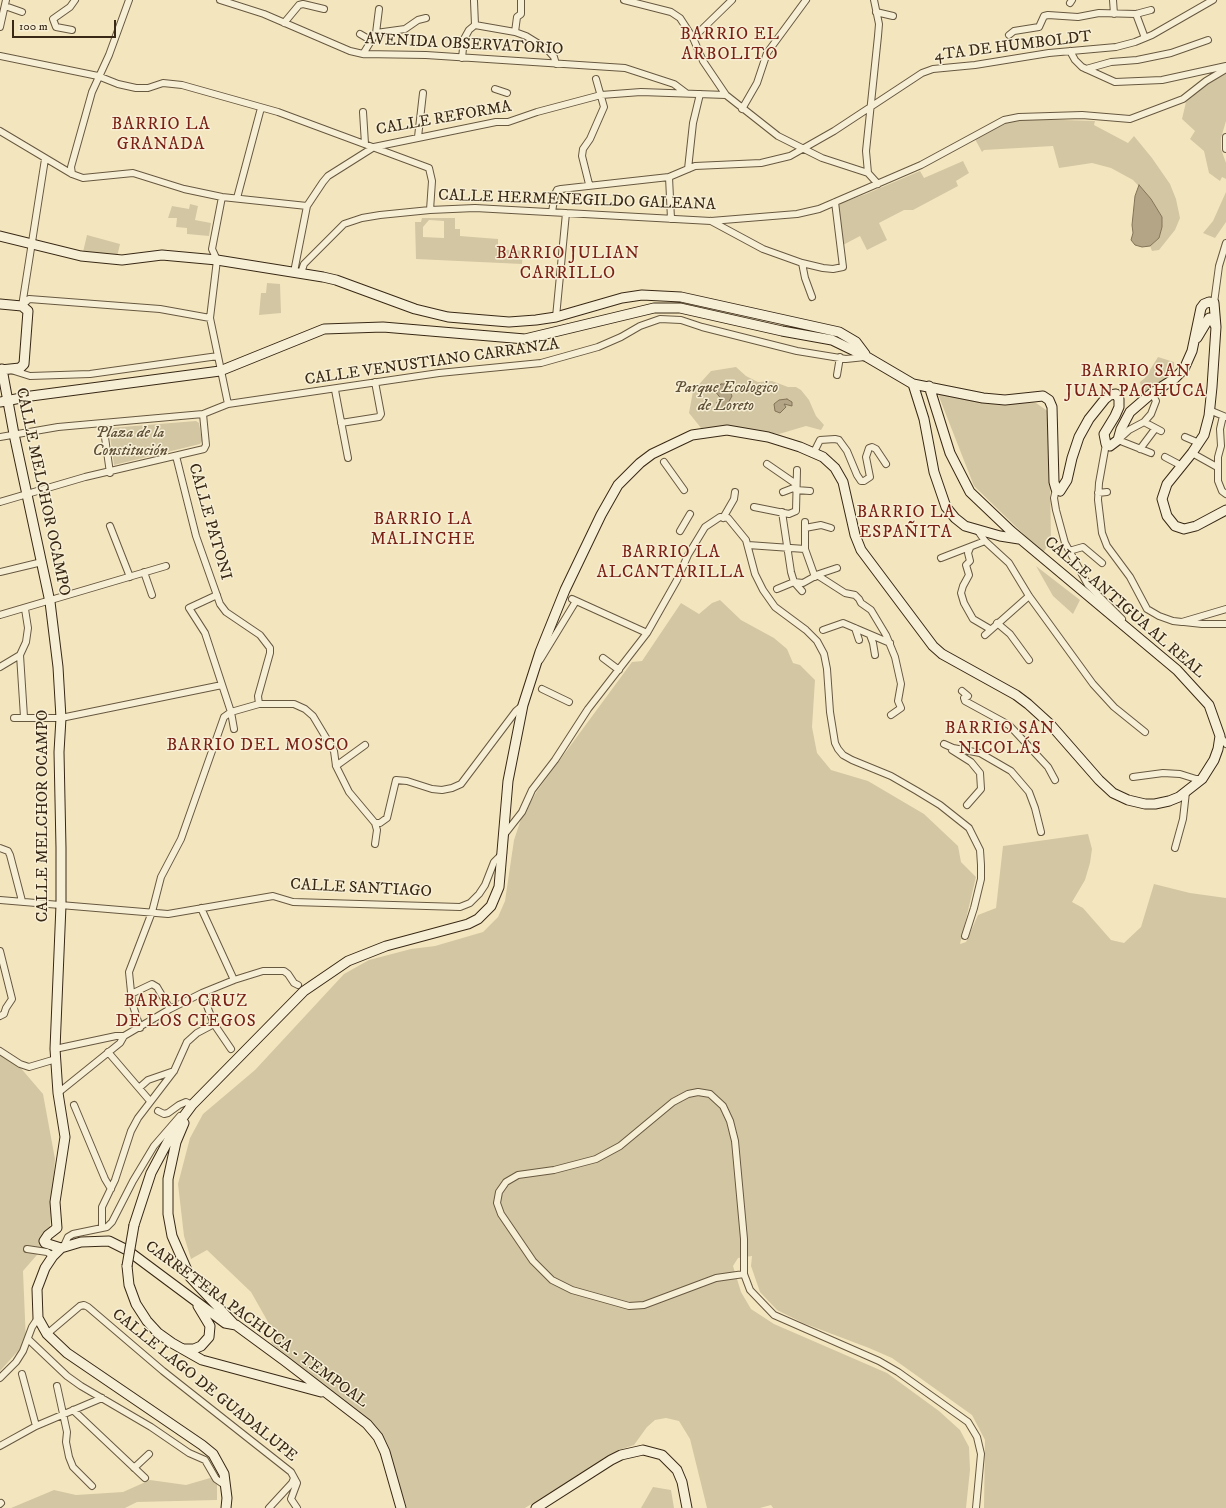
<!DOCTYPE html>
<meta charset="utf-8">
<style>
body{margin:0}
#map{position:relative;width:1226px;height:1508px;overflow:hidden;background:#f3e6bf;font-family:"IM FELL DW Pica",serif}
canvas{display:block}
.scale{position:absolute;left:12px;top:20px;width:104px;height:18px;box-sizing:border-box;border:2px solid #382815;border-top:0;padding-left:5px;font-size:12px;line-height:14px;white-space:nowrap;color:#382815;-webkit-text-stroke:3px #f7efd5;paint-order:stroke}
</style>
<div id="map">
<canvas width="1226" height="1508"></canvas>
<div class="scale">100 m</div>
</div>
<script>
const ctx = document.querySelector('canvas').getContext('2d');
ctx.lineJoin = 'round';
function paint(path, color) { ctx.fillStyle = color; ctx.fill(path, 'evenodd'); }
const toPath = rows => new Path2D(rows.map(r => 'M' + r).join(''));
function trace(path, color, width, dash) { ctx.strokeStyle = color; ctx.lineWidth = width; ctx.lineCap = dash ? 'butt' : 'round'; ctx.setLineDash(dash || []); ctx.stroke(path); }
function drawText(font, color, halo, rows, align = 'center') {
  ctx.font = font + ' "IM FELL DW Pica",serif'; ctx.lineWidth = 3; ctx.setLineDash([]); ctx.textBaseline = 'middle'; ctx.strokeStyle = halo; ctx.fillStyle = color; for (const [text, x, y, turn = 0] of rows) {
    ctx.save(); ctx.translate(x, y); ctx.rotate((+turn || 0) * Math.PI / 180); ctx.textAlign = isNaN(turn) ? turn : align; if (halo) ctx.strokeText(text, 0, 0); ctx.fillText(text, 0, 0); ctx.restore();
  }
}
const green = toPath([
 [1222,74,1226,74,1226,121,1221,138,1221,149,1226,163,1226,179,1222,177,1220,181,1209,173,1204,151,1190,139,1195,131,1182,119,1186,102,1216,77],
 [1030,119,1095,121,1094,125,1128,143,1134,136,1152,158,1170,184,1176,199,1180,218,1175,230,1159,250,1152,251,1150,246,1159,238,1162,227,1162,217,1151,199,1133,180,1111,168,1092,163,1059,168,1053,146,984,150,982,152,975,139,1006,122],
 [963,161,969,173,956,181,958,186,913,210,904,210,879,223,887,240,867,250,860,236,843,245,838,204,866,194,920,171,924,178],
 [1226,192,1226,222,1215,238,1203,233,1213,221],
 [190,204,198,206,195,220,211,223,209,236,187,234,187,228,176,227,177,218,168,218,172,206,189,209],
 [422,218,455,218,455,229,460,229,460,236,498,239,498,249,523,251,522,264,416,259,415,222,421,222],
 [429,220,444,221,444,238,423,237,423,227],
 [87,235,120,244,117,257,83,252],
 [267,283,280,284,281,313,259,315,261,293,266,293],
 [1158,357,1174,362,1174,369,1160,383,1143,393,1140,382,1145,378],
 [736,367,746,376,758,382,772,381,788,387,796,387,801,390,809,400,816,416,824,425,821,430,806,426,779,434,742,428,731,430,715,427,701,428,689,413,693,391,711,371],
 [936,389,1036,403,1049,412,1051,540,1043,553,974,486],
 [196,421,199,423,202,441,200,444,114,465,109,428],
 [1036,566,1080,600,1073,614,1053,596],
 [720,600,741,620,774,638,787,649,793,663,800,665,815,680,812,727,817,753,831,770,868,781,924,814,958,846,961,862,976,877,960,944,966,942,978,915,996,908,1003,846,1088,834,1092,849,1090,863,1085,880,1072,902,1083,908,1111,940,1124,943,1141,927,1154,884,1190,893,1226,898,1226,1508,984,1508,985,1440,972,1415,892,1358,869,1348,803,1323,777,1310,760,1292,751,1266,752,1256,738,1258,733,1266,741,1292,751,1309,774,1324,887,1373,939,1411,960,1430,969,1447,970,1470,966,1508,773,1508,771,1505,760,1508,707,1508,690,1439,679,1421,666,1418,655,1420,647,1427,634,1445,619,1450,525,1508,407,1508,388,1451,374,1425,271,1343,276,1336,251,1292,207,1250,191,1259,184,1236,178,1184,190,1138,203,1114,255,1070,344,974,369,960,411,949,435,946,483,932,498,917,505,901,514,840,521,819,537,791,632,662,642,661,681,603,699,614,712,603],
 [7,1052,43,1094,55,1159,49,1241,23,1271,26,1342,0,1371,0,1053],
 [217,1476,217,1500,137,1502,125,1508,11,1508,54,1490,76,1495,123,1492,150,1480,186,1485],
 [653,1487,671,1490,674,1508,641,1508]
]);
const water = toPath([
 [1139,185,1151,199,1162,217,1162,227,1159,238,1150,246,1142,247,1135,245,1131,240,1133,233,1132,225,1135,196,1139,185],
 [721,384,727,384,732,396,726,407,717,409,717,402,722,400,715,391,721,384],
 [787,399,792,402,792,406,784,404,786,407,780,413,775,411,774,404,779,400,787,399]
]);
const street = toPath([
 [220,0,264,14,350,51,363,54,426,55,625,68,674,84,686,93],
 [624,0,671,12,680,18,693,38,703,61,726,95,778,136,822,158,868,173,878,184],
 [1113,0,1114,14],
 [1070,3,1072,0],
 [5,6,22,12],
 [876,12,893,16],
 [1136,14,1145,38],
 [284,23,299,5,303,4,324,9],
 [475,25,515,32,526,36,547,49,554,57,556,64],
 [0,27,6,0],
 [72,30,56,27,53,19,70,7,75,0],
 [515,32,517,17,521,14,521,0],
 [376,33,405,29,418,20,426,18],
 [360,34,372,41],
 [1009,35,1014,31,1039,27,1044,16,1048,15,1078,17,1099,13,1136,14,1151,10],
 [693,38,732,0],
 [1070,51,1075,60,1082,67,1115,82,1162,80,1226,66],
 [363,54,376,33,379,9],
 [0,56,98,76,118,84,136,88,148,88,163,83,182,85,278,112,429,168,432,181,430,210],
 [462,58,464,39,469,30,475,25,474,1],
 [1086,69,1111,62,1137,60,1171,53,1208,40],
 [495,89,507,93],
 [742,109,757,83,767,53,806,0],
 [363,112,365,144],
 [0,131,72,174,83,178,133,173,184,189,222,197,307,206],
 [418,137,423,93],
 [1226,137,1226,149],
 [688,169,693,123,700,94],
 [868,173,866,151,878,36,879,24,874,0],
 [72,174,71,167,92,92,109,55,129,0],
 [669,177,671,219],
 [589,184,582,156,583,149,590,139,604,107,596,79],
 [222,197,212,249,217,260,210,318,228,404],
 [237,198,261,108],
 [552,212,555,194,557,190,561,189,669,177,695,166,761,163,790,156,834,131,922,73,933,69,975,65,1049,53,1116,47,1135,42,1152,35,1213,0],
 [711,221,763,249,802,263,823,268,833,269,843,267,835,202],
 [802,263,805,278,812,297],
 [294,272,307,206,323,182,328,176,374,147,496,122,508,122,537,112,601,95,641,92,726,95],
 [301,273,304,264,344,224,362,218,380,215,430,210,475,208,711,221,797,214,819,209,921,165,1004,120,1019,117,1082,115,1130,119,1183,99,1206,81,1226,69],
 [1214,303,1219,266,1226,243],
 [22,306,29,299,160,309,210,318],
 [22,306,45,159],
 [556,317,566,213],
 [11,370,30,376,90,374,218,356],
 [837,375,840,357],
 [335,390,348,458],
 [1209,410,1226,417],
 [1223,416,1220,429,1221,446,1218,457,1218,481,1222,491,1226,494],
 [1144,422,1161,431],
 [103,423,110,473],
 [341,423,379,417,381,414,375,382],
 [0,437,58,427,203,414,228,404,439,373,541,363,598,347,621,337,640,326,660,319,681,320,702,327,797,351,846,359,865,357],
 [1185,437,1199,443],
 [1106,444,1099,483,1098,500,1102,533,1107,546,1130,577,1147,609,1159,616,1173,621,1182,622,1226,609],
 [1140,449,1155,429],
 [814,452,820,440,835,439,839,440,847,451,857,475,861,481,864,481,870,477,866,457,869,448,872,447,876,449,886,464],
 [1151,453,1118,440,1129,430,1144,422,1151,414,1156,401,1152,393],
 [1192,453,1217,467],
 [176,456,196,536,220,604,226,612,260,635,270,648,270,653,258,696,259,704],
 [1165,457,1182,466],
 [664,462,684,490],
 [767,464,796,484],
 [1056,489,1054,498,1056,510,1065,543,1088,585,1122,619],
 [796,490,810,491],
 [783,492,796,487],
 [1098,493,1107,492],
 [0,502,85,477,204,449,206,445,203,414],
 [754,507,789,514,796,511,797,470],
 [782,512,791,572,794,582,802,591],
 [723,518,734,499,735,492],
 [805,522,805,549,815,577],
 [110,526,130,577],
 [805,528,821,525,831,528],
 [680,531,690,514],
 [978,531,985,541,1009,563,1029,596,1093,684,1114,707,1145,732],
 [748,545,805,549],
 [970,548,968,553,970,561,966,565,969,575,963,586,961,593,964,603,973,619,990,629],
 [1069,551,1083,547,1102,563],
 [941,558,985,541],
 [0,572,42,562],
 [144,572,152,595],
 [817,575,845,593,855,595,859,599,861,603,871,610,886,635,895,657,901,684,898,701,901,708,891,715],
 [777,589,794,582,803,583,819,574,837,568],
 [217,595,189,608,205,633,231,712,234,729],
 [572,599,647,633],
 [0,615,166,566],
 [1184,622,1202,624,1226,624],
 [997,623,1010,634,1029,660],
 [855,628,859,640],
 [823,630,843,623,890,643],
 [870,635,873,643,875,655],
 [985,635,1029,596],
 [603,658,619,670],
 [540,660,576,601],
 [0,667,20,655],
 [542,689,569,702],
 [962,691,968,696,964,698,965,701,1009,725,1048,767,1055,780],
 [24,717,20,655,26,642,28,628,25,609],
 [14,718,61,718,222,685],
 [1220,736,1226,744],
 [944,744,953,748,980,753,1011,771,1029,792,1035,808,1041,832],
 [952,750,971,762,980,773,981,789,967,805],
 [336,766,365,745],
 [1133,777,1163,773,1180,774,1196,779,1202,779],
 [375,823,380,823,387,818,396,780,407,781,432,789,442,790,452,788,461,784,516,711,523,705],
 [504,835,522,812,532,790,555,760,588,709,647,633,677,580,688,555,705,527,720,517,728,518,746,540,755,574,763,590,775,607,806,630,817,641,824,654,827,669,830,712,835,743,838,749,843,755,852,760,891,776,917,791,940,805,969,828,980,850,981,865,981,879,974,908,965,936],
 [375,844,377,830,375,823],
 [0,848,8,851,10,855,22,901],
 [1175,848,1183,819,1186,792],
 [0,900,168,914,273,896,293,902,460,907,470,903,479,894,485,885,494,862,503,853],
 [201,908,234,980],
 [0,951,12,999,6,1008,4,1014,0,1016],
 [202,993,214,1024,231,1049],
 [131,994,152,984,157,987,170,1009],
 [140,1028,132,1002,129,972,152,912,161,877,181,839,224,717,231,712,259,704,294,704,305,709,313,716,334,751,336,766,349,792,375,823],
 [55,1049,116,1036,124,1036],
 [0,1051,20,1064,29,1067,56,1059],
 [108,1052,150,1101],
 [139,1088,148,1080,174,1071],
 [58,1093,120,1043,124,1036,170,1009,202,993,234,980,263,971,284,971,288,974,294,983,298,985],
 [74,1105,105,1179,111,1189],
 [158,1111,164,1114,168,1113,179,1105,186,1102,192,1105,189,1107],
 [102,1228,102,1207,115,1180,131,1131,138,1118,174,1071,187,1042,197,1033,214,1024],
 [63,1248,68,1237,73,1234,107,1227,112,1222,133,1181,154,1146,180,1116],
 [27,1249,47,1252,53,1256],
 [744,1274,716,1278,644,1305,629,1306,572,1290,552,1280,533,1261,501,1214,497,1203,499,1192,506,1182,518,1175,554,1170,596,1159,620,1146,673,1102,688,1094,698,1092,710,1094,723,1106,730,1121,735,1141,744,1239,744,1274,750,1290,774,1315,879,1361,898,1372,968,1422,977,1437,981,1454,976,1508],
 [47,1334,80,1306,84,1305,88,1307,163,1371,291,1472,297,1483,291,1499,297,1508],
 [28,1339,67,1376,81,1386,151,1427,189,1453,205,1460,216,1479,226,1486],
 [22,1374,36,1426],
 [0,1378,16,1362,23,1351,32,1327,38,1318],
 [57,1386,67,1432,66,1442,69,1457,73,1467,92,1486],
 [73,1410,145,1478],
 [0,1446,36,1426,102,1398],
 [134,1468,149,1454],
 [0,1504,1,1503],
 [269,1508,292,1483,294,1478]
]);
const secondary = toPath([
 [0,236,81,256,122,260,162,255,217,260,323,277,336,280,415,309,448,317,509,322,536,320,556,317,622,298,642,295,681,297,839,332,856,342,865,354],
 [0,304,22,306,28,311,24,364,20,368,0,370],
 [1197,338,1209,318,1213,321,1216,327],
 [2,369,14,434,50,602,58,667,61,718,59,752,61,848,61,905,55,1049,58,1093,65,1137,55,1202,57,1228,48,1235,44,1241,45,1243,61,1248],
 [913,384,924,419,934,472,946,507,955,518,965,526,1000,536,1019,539],
 [0,402,31,396,220,371,324,329,383,327,525,339,654,308,680,308,782,331,832,340,867,357,913,384,983,398,1005,400,1043,396,1049,400,1052,407,1054,482,1056,489,1060,491,1067,480,1072,458,1079,437,1089,419,1105,399,1110,395,1116,394,1119,399,1119,407,1115,416,1104,434,1106,444,1110,446,1118,440,1121,429,1130,412,1152,393,1174,379,1184,369,1192,351,1201,308,1204,304,1209,302,1214,303,1216,327,1212,387,1209,416,1204,435,1192,453,1167,484,1162,499,1167,516,1175,526,1184,529,1196,526,1226,510],
 [184,1123,176,1142,168,1179,168,1214,172,1236,190,1277,234,1324],
 [134,1225,151,1173,175,1128,192,1105,304,991,348,961,386,946,468,924,478,919,491,906,499,887,508,781,523,705,540,652,565,590,601,515,618,485,640,463,652,454,692,435,727,430,768,437,800,447,823,457,835,468,843,482,855,535,861,550,933,646,942,654,1016,695,1028,704,1050,724,1099,780,1113,793,1128,800,1145,804,1155,804,1169,801,1179,797,1202,779,1214,760,1218,749,1220,736,1209,705,1177,670,1011,531,970,492,950,453,929,386],
 [127,1266,129,1285,136,1304,147,1321,158,1333,172,1343,202,1360,321,1392],
 [184,1349,194,1349,201,1346,209,1337,210,1326,198,1306],
 [226,1508,227,1498,224,1474,213,1454,202,1445,67,1353,47,1334,38,1318,37,1289,45,1268,53,1256,61,1248,81,1242,109,1241,127,1250,225,1323,236,1325,285,1361,367,1424,378,1437,385,1452,401,1508],
 [536,1508,611,1460,621,1455,643,1450,662,1455,677,1470,682,1482,687,1508]
]);
const secondaryBridge = toPath([
 [127,1266,134,1225]
]);
const streetNames = [
 ["AVENIDA OBSERVATORIO",464,45,3],
 ["4TA DE HUMBOLDT",1013,47,-7],
 ["CALLE REFORMA",444,119,-10],
 ["CALLE HERMENEGILDO GALEANA",577,201,2],
 ["CALLE VENUSTIANO CARRANZA",432,363,-8],
 ["CALLE MELCHOR OCAMPO",42,492,78],
 ["CALLE PATONI",209,522,74],
 ["CALLE ANTIGUA AL REAL",1124,608,41],
 ["CALLE MELCHOR OCAMPO",44,816,-90],
 ["CALLE SANTIAGO",361,889,3],
 ["CARRETERA PACHUCA - TEMPOAL",256,1325,36],
 ["CALLE LAGO DE GUADALUPE",204,1386,39]
];
const parkNames = [
 ["Parque Ecologico",726,389],
 ["de Loreto",726,407],
 ["Plaza de la",130,434],
 ["Constitución",130,452]
];
const neighbourhoodNames = [
 ["BARRIO EL",730,35],
 ["ARBOLITO",730,55],
 ["BARRIO LA",161,125],
 ["GRANADA",161,145],
 ["BARRIO JULIAN",568,254],
 ["CARRILLO",568,274],
 ["BARRIO SAN",1136,372],
 ["JUAN PACHUCA",1136,392],
 ["BARRIO LA",906,513],
 ["ESPAÑITA",906,533],
 ["BARRIO LA",423,520],
 ["MALINCHE",423,540],
 ["BARRIO LA",671,553],
 ["ALCANTARILLA",671,573],
 ["BARRIO SAN",1000,729],
 ["NICOLÁS",1000,749],
 ["BARRIO DEL MOSCO",258,746],
 ["BARRIO CRUZ",186,1002],
 ["DE LOS CIEGOS",186,1022]
];
paint(green, '#d3c6a2');
paint(water, '#b3a585');
trace(water, '#827358', 1);
trace(street, '#675840', 8);
trace(secondary, '#382815', 11);
trace(street, '#f7efd5', 6);
trace(secondary, '#f7efd5', 9);
trace(secondaryBridge, '#382815', 11, []);
trace(secondaryBridge, '#f7efd5', 9);
drawText('16px', '#382815', '#f7efd5', streetNames);
drawText('italic 16px', '#5f5038', '#f7efd5', parkNames);
ctx.letterSpacing = '1px';
drawText('17px', '#7a1f14', '#f7efd5', neighbourhoodNames);
ctx.letterSpacing = '0px';
</script>
